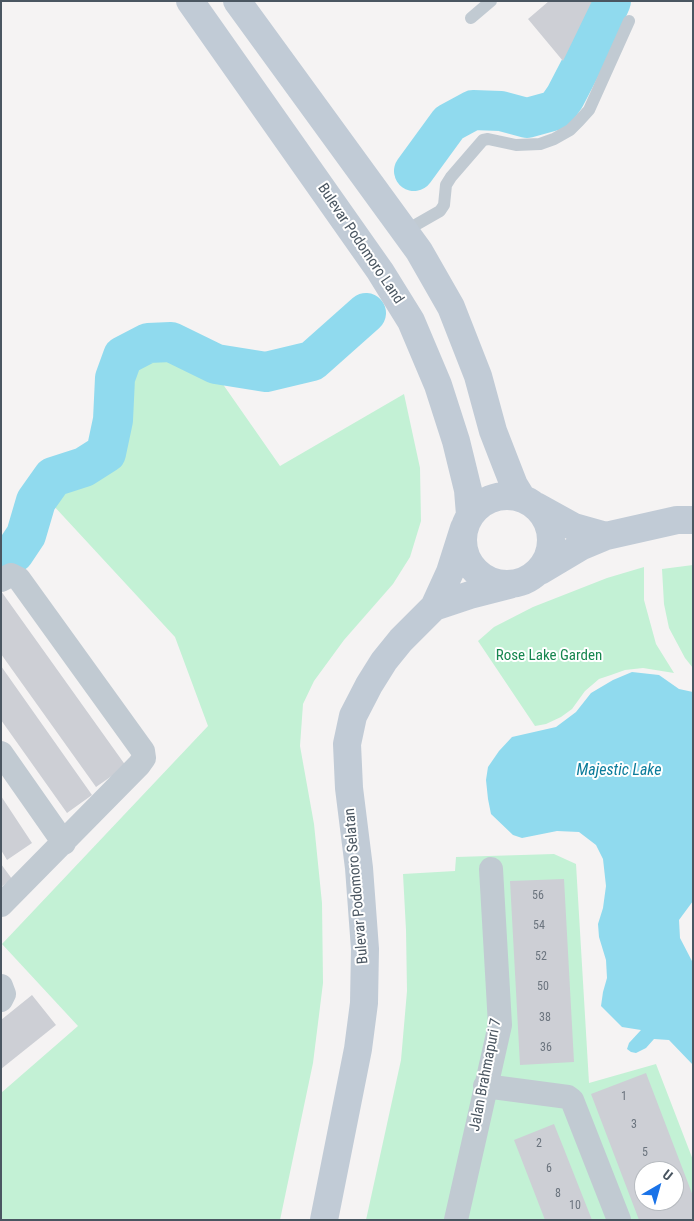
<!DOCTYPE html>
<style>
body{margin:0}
#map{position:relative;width:694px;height:1221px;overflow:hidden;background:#f5f3f3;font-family:"Roboto Condensed",sans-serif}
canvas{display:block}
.frame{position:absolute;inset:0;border:2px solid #4a5661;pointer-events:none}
.north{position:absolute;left:634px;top:1161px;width:50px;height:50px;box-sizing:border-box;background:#fff;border:1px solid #b7bbc0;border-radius:50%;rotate:38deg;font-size:14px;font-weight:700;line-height:20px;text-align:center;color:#4a5661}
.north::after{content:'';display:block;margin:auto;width:18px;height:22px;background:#1a73e8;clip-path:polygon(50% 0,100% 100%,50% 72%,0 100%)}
</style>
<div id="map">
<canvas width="694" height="1221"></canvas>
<div class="frame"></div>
<div class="north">U</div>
</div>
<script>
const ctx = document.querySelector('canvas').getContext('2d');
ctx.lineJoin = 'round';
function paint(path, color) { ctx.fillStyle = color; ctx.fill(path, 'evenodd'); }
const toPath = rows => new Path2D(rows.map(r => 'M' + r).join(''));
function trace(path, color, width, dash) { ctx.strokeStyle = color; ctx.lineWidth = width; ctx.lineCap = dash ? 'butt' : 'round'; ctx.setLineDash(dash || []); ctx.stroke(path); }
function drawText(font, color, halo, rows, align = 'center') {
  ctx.font = font + ' "Roboto Condensed",sans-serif'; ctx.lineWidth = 4; ctx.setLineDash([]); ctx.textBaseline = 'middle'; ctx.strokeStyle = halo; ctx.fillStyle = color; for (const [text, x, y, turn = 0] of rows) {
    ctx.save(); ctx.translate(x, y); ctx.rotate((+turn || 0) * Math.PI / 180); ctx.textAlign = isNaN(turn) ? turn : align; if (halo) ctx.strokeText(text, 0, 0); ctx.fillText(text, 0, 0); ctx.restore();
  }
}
const green = toPath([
 [156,350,189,357,213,370,280,466,404,394,420,468,421,521,410,557,393,584,344,640,314,681,303,704,300,746,314,824,322,903,323,983,313,1063,280,1220,1,1220,1,1093,78,1026,2,944,208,726,175,637,52,504,40,510,52,489,67,480,96,473,116,454,124,432,120,402,124,369,137,354],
 [693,565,693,668,685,658,669,628,664,604,662,569],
 [644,567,644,600,656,644,674,673,643,668,625,670,611,675,599,679,585,691,572,709,561,717,546,724,535,726,478,641,494,627,533,607,607,578],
 [554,854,576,864,589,1083,656,1064,693,1160,693,1220,366,1220,401,1060,407,991,406,930,403,874,455,871,456,857],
 [644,1171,674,1171,674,1201,644,1201]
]);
const water = toPath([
 [632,672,659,675,679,689,693,692,693,901,679,920,680,938,693,963,693,1065,669,1040,654,1039,646,1048,636,1053,631,1052,627,1049,629,1043,641,1030,622,1027,601,1006,603,992,607,978,606,960,599,937,598,924,603,908,606,886,603,859,596,845,579,832,557,831,522,838,513,835,491,814,488,799,486,780,488,767,499,751,512,737,556,727,576,712,591,693,613,680]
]);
const river = toPath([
 [414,171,449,123,473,110,501,111,527,118,556,110,565,97,592,45,611,1],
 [1,561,14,553,26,535,36,501,53,477,84,467,106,453,113,420,115,378,123,356,148,343,171,342,216,364,266,372,312,361,366,313]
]);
const building = toPath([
 [549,1,592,1,563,61,528,19],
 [1,591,126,766,96,787,1,654],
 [1,666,92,795,67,813,1,720],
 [1,796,32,843,7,860,1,850],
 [1,864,12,879,1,887],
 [564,879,574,1062,520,1065,510,881],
 [32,995,56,1025,1,1069,1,1020],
 [646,1073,693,1196,693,1220,639,1220,591,1094],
 [644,1171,674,1171,674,1201,644,1201],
 [554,1124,564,1149,592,1220,545,1220,533,1189,514,1140]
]);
const lane = toPath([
 [471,18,491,1],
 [405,231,440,211,444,205,446,185,451,177,483,140,488,139,516,145,540,144,554,139,570,130,579,121,589,110,629,21]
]);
const street = toPath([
 [1,580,11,575,19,579,143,751,144,758,139,765,1,905],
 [1,753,64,843],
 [1,986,4,994,1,1000],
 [485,1086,568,1097,572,1100,619,1220],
 [456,1220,500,1025,491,869]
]);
const secondary = toPath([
 [190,1,380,271,411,321,438,385,456,441,468,490,470,515],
 [237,1,419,251,451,307,478,376,493,431,505,462,514,485,522,498],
 '463 540a44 44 0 1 1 88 0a44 44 0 1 1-88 0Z',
 [536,506,574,527,606,536],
 [540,571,582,546,606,536,677,520,693,520],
 [434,607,470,595,509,585],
 [324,1220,358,1049,364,1003,365,949,359,868,349,788,347,744,353,716,369,685,384,661,401,640,434,607,450,572,464,528]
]);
const numberNames = [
 ["56",538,896],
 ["54",539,926],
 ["52",541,957],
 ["50",543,987],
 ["38",545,1018],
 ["36",546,1048],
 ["1",624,1097],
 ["3",634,1125],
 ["2",539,1144],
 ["5",645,1153],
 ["6",549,1169],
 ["8",558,1194],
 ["10",575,1206]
];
const streetNames = [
 ["Bulevar Podomoro Land",360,244,56],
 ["Bulevar Podomoro Selatan",357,886,-95],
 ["Jalan Brahmapuri 7",486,1075,-79]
];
const parkNames = [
 ["Rose Lake Garden",549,656]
];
const waterNames = [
 ["Majestic Lake",619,771]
];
paint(green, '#c3f1d5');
paint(water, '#90daee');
trace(river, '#90daee', 40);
paint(building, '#cdcfd5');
trace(lane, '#c1cad2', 12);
trace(street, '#c1cad2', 24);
trace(secondary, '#c1cbd6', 28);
drawText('12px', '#6b747e', null, numberNames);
drawText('15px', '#4a5661', '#fff', streetNames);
drawText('15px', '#17864f', '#fff', parkNames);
drawText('italic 16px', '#0c7c9b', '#fff', waterNames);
</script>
